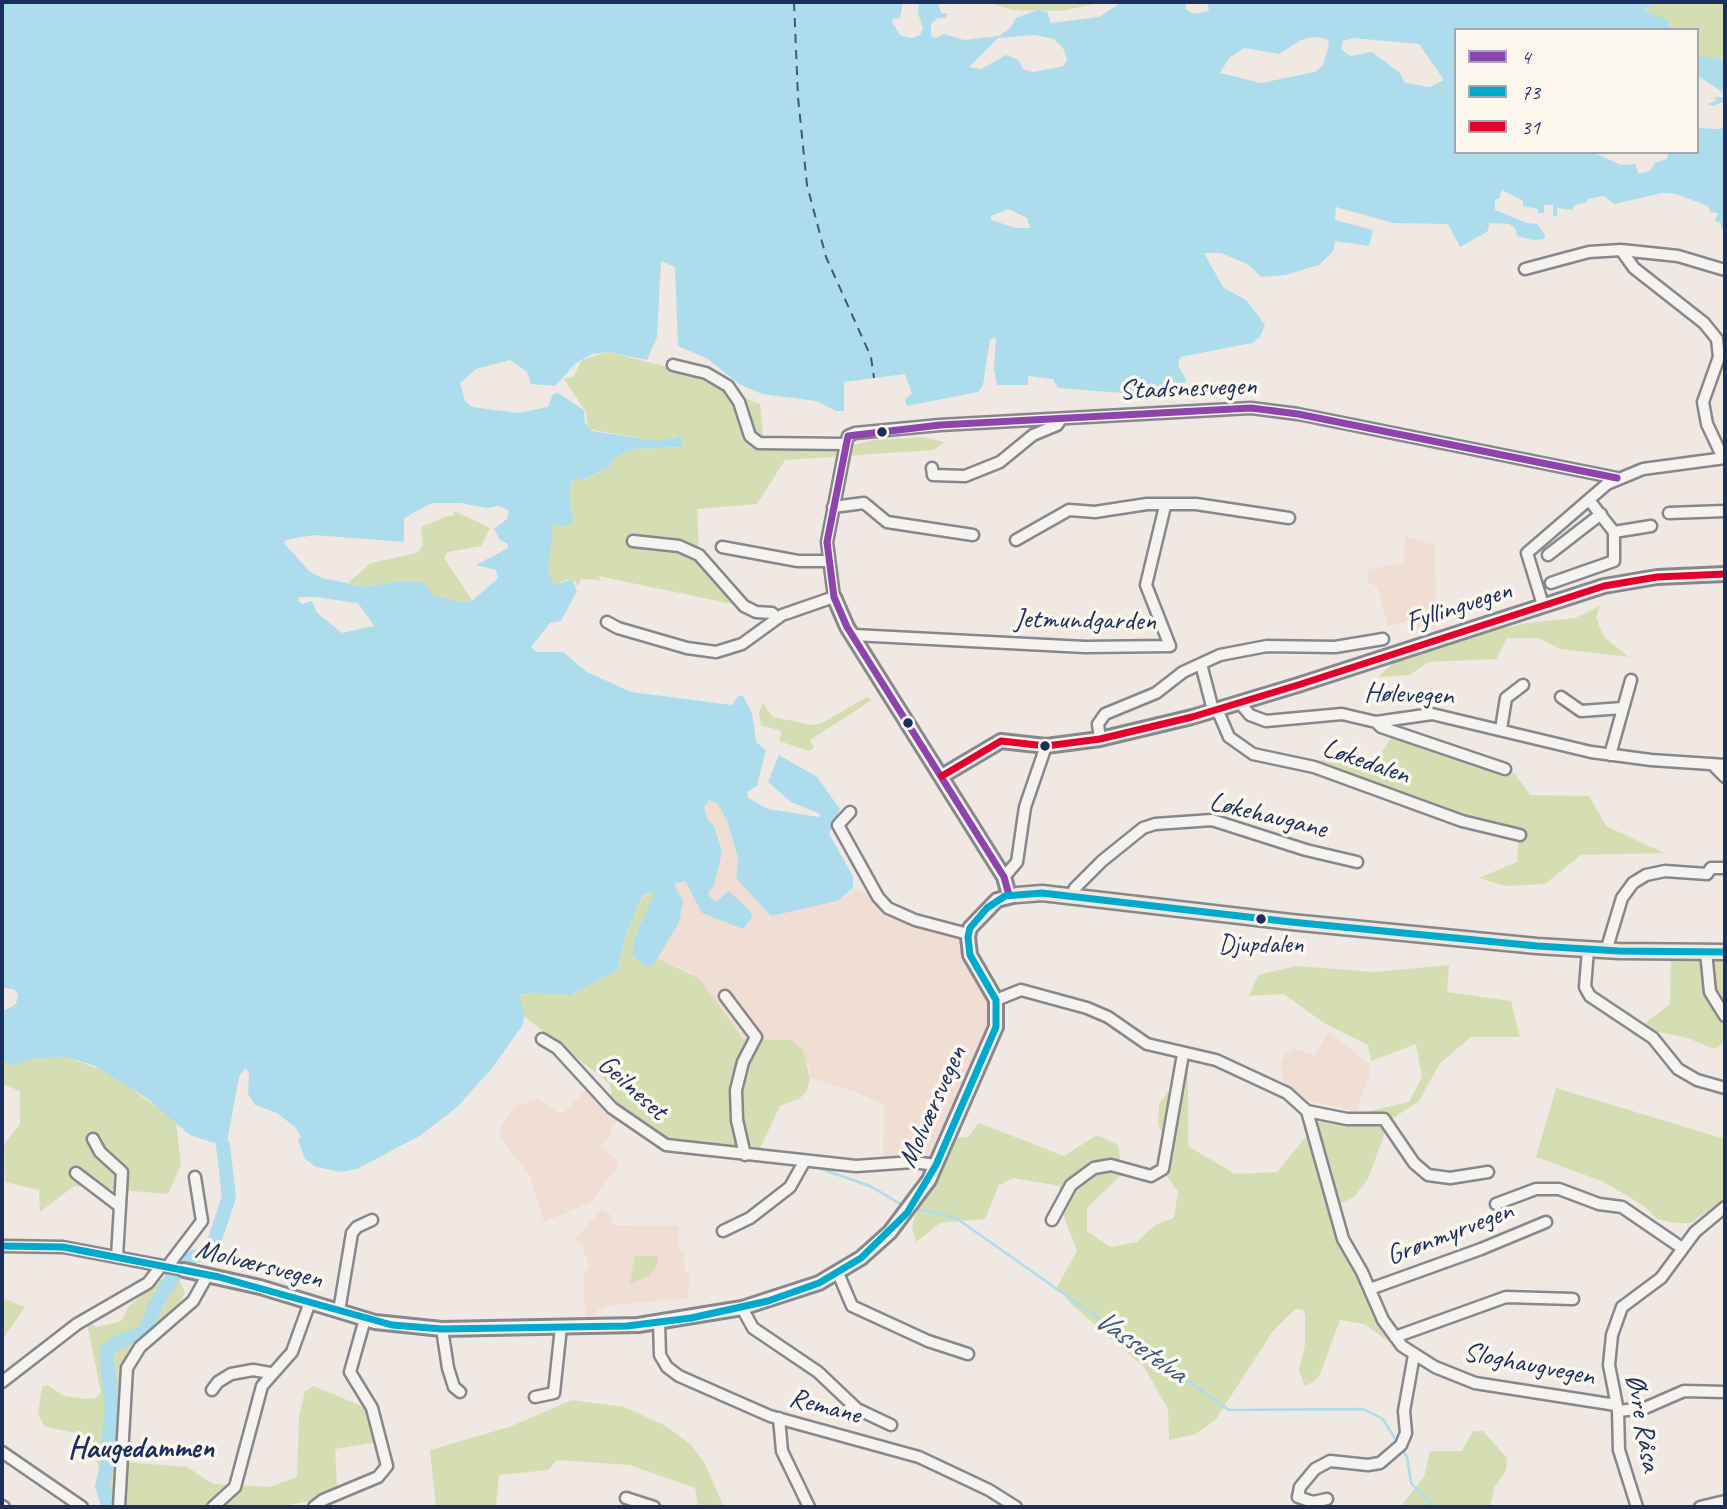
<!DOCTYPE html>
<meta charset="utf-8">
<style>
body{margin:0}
#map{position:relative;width:1727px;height:1509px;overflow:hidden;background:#f0e8e2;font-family:Caveat,sans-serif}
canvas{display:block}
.frame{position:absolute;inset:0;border:4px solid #1b2f5e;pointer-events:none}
.legend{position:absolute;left:1454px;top:28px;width:245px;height:126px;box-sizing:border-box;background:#fbf7ec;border:2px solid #a1a7b3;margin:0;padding:9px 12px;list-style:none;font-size:21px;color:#1b2f5e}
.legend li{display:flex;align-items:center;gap:14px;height:35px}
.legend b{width:35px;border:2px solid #a1a7b3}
</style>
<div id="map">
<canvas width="1727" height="1509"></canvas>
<div class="frame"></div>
<ul class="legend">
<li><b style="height:9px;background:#8e44ad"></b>4</li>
<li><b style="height:9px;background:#00a9ce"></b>73</li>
<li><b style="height:9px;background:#e4002b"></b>31</li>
</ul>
</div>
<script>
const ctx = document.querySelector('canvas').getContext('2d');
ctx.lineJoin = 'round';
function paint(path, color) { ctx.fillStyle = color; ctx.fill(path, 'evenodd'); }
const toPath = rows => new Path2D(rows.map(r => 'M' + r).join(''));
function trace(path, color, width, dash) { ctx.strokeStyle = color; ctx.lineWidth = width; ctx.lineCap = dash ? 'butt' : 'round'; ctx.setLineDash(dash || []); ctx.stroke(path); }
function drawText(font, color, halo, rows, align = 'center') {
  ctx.font = font + ' Caveat,sans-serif'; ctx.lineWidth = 7; ctx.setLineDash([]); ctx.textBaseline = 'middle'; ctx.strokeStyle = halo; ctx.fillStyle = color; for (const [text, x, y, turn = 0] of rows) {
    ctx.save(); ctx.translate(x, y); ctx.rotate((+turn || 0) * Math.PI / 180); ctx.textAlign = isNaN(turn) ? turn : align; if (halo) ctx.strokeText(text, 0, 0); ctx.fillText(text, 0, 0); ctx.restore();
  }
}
const built = toPath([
 [1405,537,1435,545,1436,628,1419,633,1414,619,1388,626,1377,587,1368,582,1367,570,1404,562],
 [709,800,718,804,728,823,738,858,736,878,771,915,851,892,853,888,956,931,997,999,995,1029,935,1164,883,1163,884,1105,854,1091,810,1078,809,1066,780,1040,743,1039,692,973,657,958,679,923,683,901,674,884,684,881,702,913,718,901,712,901,708,895,714,826,707,819,704,807],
 [1328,1032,1370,1064,1369,1076,1356,1111,1312,1102,1283,1084,1281,1064,1285,1055,1294,1049,1314,1055],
 [586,1089,619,1118,609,1131,612,1134,600,1146,620,1163,591,1202,544,1222,530,1176,499,1136,501,1126,514,1107,537,1099,563,1114],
 [602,1209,613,1217,612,1225,679,1226,678,1250,684,1251,685,1273,690,1273,688,1298,605,1306,598,1310,594,1318,585,1318,584,1274,589,1265,582,1245,573,1241]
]);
const green = toPath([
 [987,2,1102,2,1062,11,1012,10],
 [1725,2,1725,69,1724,61,1716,57,1697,57,1697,30,1679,30,1643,10,1654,4],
 [607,352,672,368,760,404,763,435,781,449,827,451,874,440,921,437,944,442,934,450,785,460,757,504,697,509,699,554,742,606,598,576,601,580,581,579,577,587,576,582,568,579,555,585,548,573,551,529,553,524,574,522,569,496,572,481,577,478,584,480,609,467,614,458,633,449,682,447,675,436,668,441,656,441,588,429,586,412,564,379,573,377,582,360],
 [454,511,490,528,481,546,448,552,444,558,472,600,461,602,432,595,400,581,366,587,348,583,371,563,417,553,423,545,421,527,448,516,454,516],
 [1600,606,1596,618,1604,637,1629,657,1561,649,1538,638,1507,638,1496,659,1428,662,1410,675,1378,677,1393,663,1434,642,1528,623,1575,618],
 [867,697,872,700,810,740,814,748,809,751,779,741,782,731,761,725,759,712,763,703,773,717,812,725,822,723],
 [1397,729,1515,774,1530,795,1589,796,1606,826,1664,853,1581,855,1545,884,1505,886,1479,878,1517,862,1519,834,1463,822,1304,761,1378,758],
 [651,892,654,894,635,936,653,965,657,958,700,979,743,1039,791,1040,803,1050,810,1078,807,1091,800,1098,780,1106,759,1150,684,1150,608,1111,604,1107,612,1093,609,1083,525,1017,519,997,526,993,570,995,618,970,624,941,642,898],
 [1671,956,1725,959,1725,1042,1714,1049,1688,1038,1639,1028,1670,1004],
 [1449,965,1447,992,1511,1001,1520,1037,1471,1037,1440,1063,1419,1101,1389,1121,1368,1179,1355,1196,1333,1208,1368,1290,1399,1334,1402,1351,1364,1324,1340,1320,1320,1374,1315,1381,1305,1386,1299,1371,1305,1344,1305,1315,1303,1310,1295,1309,1273,1331,1216,1419,1196,1434,1169,1440,1168,1409,1144,1367,1072,1305,1057,1287,1077,1251,1060,1206,1060,1186,1013,1178,999,1185,985,1219,940,1223,916,1242,912,1227,925,1182,947,1139,968,1137,979,1123,1064,1156,1097,1135,1118,1145,1122,1174,1087,1208,1087,1231,1110,1247,1137,1242,1155,1225,1174,1218,1178,1192,1163,1171,1175,1153,1158,1125,1159,1105,1188,1061,1188,1146,1235,1174,1277,1172,1317,1123,1409,1102,1422,1077,1416,1044,1371,1061,1368,1045,1324,1023,1284,994,1249,996,1258,975,1296,966,1375,972],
 [66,1057,112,1074,176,1122,181,1165,168,1194,74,1186,40,1212,39,1190,5,1182,4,1144,20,1124,20,1091,2,1084,2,1060,12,1066,31,1059],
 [1556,1088,1725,1139,1725,1198,1691,1223,1675,1223,1657,1219,1644,1206,1604,1182,1536,1157],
 [635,1256,658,1256,657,1265,649,1276,630,1284],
 [178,1276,185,1293,168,1323,137,1345,122,1370,115,1461,187,1467,213,1484,270,1487,297,1477,299,1417,305,1391,314,1386,361,1406,372,1416,378,1442,335,1449,337,1487,309,1501,279,1507,105,1507,98,1464,90,1438,82,1434,45,1427,38,1414,42,1387,47,1385,64,1396,86,1399,95,1398,101,1393,87,1323,98,1327,121,1321,129,1306,159,1280],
 [2,1298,25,1307,2,1340],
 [572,1400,624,1407,666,1426,691,1445,704,1462,724,1507,698,1507,695,1488,630,1465,557,1460,548,1470,499,1475,496,1507,436,1507,430,1450,509,1427],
 [1473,1431,1483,1431,1507,1458,1506,1470,1494,1488,1490,1507,1400,1507,1424,1477,1430,1451,1462,1451]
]);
const water = toPath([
 [2,2,903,2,900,18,893,19,892,22,901,36,912,38,920,35,923,28,918,13,919,3,938,2,941,13,948,13,946,18,938,18,931,24,931,36,936,38,944,34,964,40,999,36,1010,28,1016,18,1037,10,1047,12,1051,23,1099,17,1122,2,1187,2,1185,9,1194,14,1209,11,1207,2,1699,2,1654,4,1643,10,1668,20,1669,25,1679,30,1456,30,1456,152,1592,152,1621,165,1635,164,1638,173,1642,173,1650,171,1655,163,1667,159,1669,152,1697,152,1697,128,1720,129,1725,126,1725,230,1721,228,1721,223,1715,221,1718,213,1710,212,1708,206,1676,194,1662,193,1614,204,1604,196,1588,199,1587,202,1575,205,1572,210,1557,208,1557,217,1553,215,1553,205,1544,205,1544,213,1538,213,1538,209,1523,206,1523,201,1502,190,1499,199,1495,199,1495,210,1527,223,1537,224,1545,235,1544,239,1533,240,1517,236,1515,228,1509,224,1490,223,1487,232,1460,247,1448,224,1393,223,1336,207,1335,220,1373,230,1369,246,1335,241,1334,250,1319,265,1285,275,1261,277,1249,265,1221,253,1204,253,1223,287,1247,301,1265,325,1260,337,1252,343,1180,357,1178,366,1186,379,1182,390,1166,400,1150,395,1058,388,1053,379,1028,376,1028,385,997,385,994,369,996,338,990,339,983,385,978,392,907,406,905,400,912,393,905,374,844,382,844,411,836,411,816,401,762,394,739,384,708,359,678,346,675,267,661,261,657,337,647,360,608,352,592,354,576,363,555,386,531,384,527,372,510,360,476,369,460,383,465,401,472,407,518,413,548,407,553,394,558,393,584,410,585,423,592,431,657,441,681,436,682,447,633,449,614,458,609,467,583,480,577,478,572,481,569,496,574,523,562,527,553,525,548,573,555,585,572,579,577,591,561,621,550,623,531,647,537,652,563,652,587,672,631,692,732,705,738,696,743,696,752,713,756,742,766,750,757,786,747,792,748,798,768,809,819,817,820,814,791,802,768,782,779,755,817,777,840,809,829,834,853,876,853,888,837,901,771,916,736,878,738,858,728,823,718,804,709,800,704,807,707,819,714,826,722,852,713,889,710,889,708,895,716,902,729,891,751,912,752,917,743,929,702,913,685,881,674,884,683,901,679,923,653,965,645,966,632,955,635,936,654,894,650,892,642,897,624,941,618,970,570,995,526,993,519,996,525,1015,522,1026,492,1068,457,1107,421,1135,357,1169,341,1172,316,1167,305,1159,298,1140,301,1137,295,1127,277,1113,255,1105,248,1094,249,1072,245,1068,239,1077,226,1147,190,1135,145,1097,95,1066,66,1057,31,1059,12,1066,2,1060,2,1012,16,1004,18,994,14,989,2,988],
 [1035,35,1054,39,1063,48,1067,59,1064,66,1033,72,1023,69,1018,60,1006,55,981,69,969,67,998,38],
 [1314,37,1327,39,1329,45,1323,65,1315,72,1261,83,1220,73,1229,58,1244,48,1279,54,1301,40],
 [1353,38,1419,44,1444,80,1430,87,1405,83,1400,73,1372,52,1351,56,1344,52,1341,48,1343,41],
 [1009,209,1027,218,1030,228,1016,228,991,220,991,216],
 [432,503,460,503,487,508,498,506,509,510,507,519,494,529,500,540,508,544,508,548,476,565,496,570,498,578,473,600,461,602,432,595,425,583,400,581,366,587,322,578,309,571,284,543,286,540,314,535,404,542,404,518],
 [315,597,358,603,374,626,342,633,317,613,312,601,302,604,298,600,300,597],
 [1697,57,1716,57,1724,61,1725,101,1713,106,1708,104,1717,100,1714,97,1724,97,1725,94,1697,75]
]);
const stream = toPath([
 [821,1169,870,1186,904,1206],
 [914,1208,956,1218,1229,1410,1363,1409,1383,1419,1397,1442],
 [1401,1448,1407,1457,1411,1483,1433,1507]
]);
const river = toPath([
 [109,1507,102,1486,111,1448,108,1442,112,1409,106,1351,116,1343,145,1332,155,1306,171,1279,185,1263,195,1256,206,1254,212,1248,229,1197,223,1145]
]);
const ferry = toPath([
 [794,2,798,97,807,185,826,257,871,357,874,378]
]);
const minor = toPath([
 [1621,250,1634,268,1704,323,1717,339,1719,357,1703,402,1707,424,1723,458],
 [1525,269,1589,252,1621,250,1678,256,1725,270],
 [673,365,706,373,728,386,739,402,750,436,759,443,846,444],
 [932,468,933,475,965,476,1000,462,1033,435,1057,425,1061,419],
 [833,507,864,503,887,522,973,535],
 [1669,513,1725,511],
 [1614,532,1651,526],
 [1016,540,1069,510,1095,512,1147,504,1196,504,1289,518],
 [633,541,679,546,699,555,744,606,756,612,772,613,777,618],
 [722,547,798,561,827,561],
 [1548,555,1601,514],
 [1551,583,1614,561,1614,532,1589,500],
 [1543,605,1527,553,1607,484,1643,469,1725,458],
 [607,622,618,628,687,648,716,652,742,644,782,615,834,597,827,542,846,444,848,436,855,433,940,425,1251,408,1298,414,1617,478],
 [854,635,1085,647,1170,646,1146,585,1165,506],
 [1201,664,1213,710],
 [1561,697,1581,711,1623,708],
 [1239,702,1250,715,1266,721,1342,714,1376,722,1432,714,1591,752,1651,760,1725,765],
 [1217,709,1229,737,1253,754,1314,767,1462,821,1520,835],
 [1376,722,1381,727,1505,769],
 [1501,729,1506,698,1523,685],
 [1100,739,1098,724,1105,714,1156,693,1183,672,1220,655,1267,646,1335,647,1383,639],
 [1610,755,1631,680],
 [1712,764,1725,777],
 [850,812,838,825,878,897,888,908,915,920,968,934],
 [1004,877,1017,862,1025,807,1046,746],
 [1070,897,1075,888,1102,861,1143,828,1155,824,1212,820,1306,850,1357,862],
 [1588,950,1585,987,1590,996,1653,1038,1678,1069,1697,1080,1725,1088],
 [1606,951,1622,898,1633,883,1646,875,1665,871,1707,874,1711,868,1725,868],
 [1706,952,1710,992,1725,1016],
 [725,996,756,1037,743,1062,736,1090,737,1120,745,1155],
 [996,1000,1021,990,1087,1008,1108,1017,1147,1044,1216,1060,1287,1093,1307,1111,1343,1239,1362,1272,1383,1320,1402,1346,1435,1367,1475,1383,1616,1405],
 [542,1039,557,1048,612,1108,666,1145,856,1166,913,1162,936,1165],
 [1307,1111,1347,1119,1384,1119,1414,1163,1428,1175,1450,1178,1488,1172],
 [93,1139,100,1152,122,1172,117,1257],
 [76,1173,118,1205],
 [1496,1204,1536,1189,1559,1189,1599,1204,1622,1207,1682,1248],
 [1052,1220,1071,1185,1094,1168,1111,1165,1151,1176,1163,1169,1183,1054],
 [723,1231,750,1218,790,1187,804,1162],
 [2,1246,63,1247,184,1270],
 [167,1267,202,1221,195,1177],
 [838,1273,852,1306,928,1341,968,1354],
 [1370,1289,1481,1249,1546,1222],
 [742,1308,753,1328,818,1372,857,1409,891,1425],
 [339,1311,352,1233,357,1227,372,1220],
 [659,1322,660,1355,667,1367,679,1376,770,1416,919,1457,989,1490,1016,1507],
 [442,1329,448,1368,454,1387,460,1392],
 [1395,1337,1506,1297,1573,1299],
 [2,1382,77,1324,148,1283,161,1266],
 [212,1390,218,1382,231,1374,253,1370,270,1373],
 [535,1397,554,1393,561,1327],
 [1618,1411,1645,1408,1684,1391,1725,1392],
 [779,1418,782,1451,809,1507],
 [2,1452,82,1507],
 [626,1498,654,1507],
 [1327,1499,1313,1502,1298,1497,1300,1487,1315,1469,1330,1461,1368,1465,1380,1463,1401,1445,1406,1433,1404,1411,1414,1355],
 [2,1506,4,1507],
 [119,1507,127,1368,140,1347,193,1301,207,1276],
 [213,1507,235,1487,262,1386,292,1352,310,1302],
 [314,1507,323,1500,378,1477,387,1466,372,1408,350,1372,365,1319],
 [1637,1507,1619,1450,1618,1411,1609,1365,1612,1335,1622,1307,1661,1278,1695,1232,1725,1207],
 [1700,1507,1725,1501]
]);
const tertiary = toPath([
 [834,597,847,627,1004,877,1009,895],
 [942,776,1001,741,1046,746,1100,739,1192,717,1298,685,1604,586,1657,577,1725,574],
 [184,1270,260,1287,375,1322,442,1329,638,1325,742,1308,819,1283,861,1258,890,1232,929,1180,996,1027,996,1000,970,955,968,937,970,928,997,900,1017,895]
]);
const primary = toPath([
 [1017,895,1042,893,1291,922,1537,946,1619,951,1725,952]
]);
const bus1 = toPath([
 [1009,895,1004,877,847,627,834,597,827,542,848,436,940,425,1251,408,1298,414,1617,478]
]);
const bus2 = toPath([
 [2,1246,63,1247,219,1277,392,1325,442,1329,627,1326,691,1318,768,1301,819,1283,861,1258,907,1213,936,1165,996,1027,996,1000,970,955,968,937,970,928,987,908,1005,896,1042,893,1291,922,1537,946,1619,951,1725,952]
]);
const bus3 = toPath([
 [942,776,1001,741,1046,746,1100,739,1192,717,1298,685,1604,586,1657,577,1725,574]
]);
const markers = [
 [882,432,6,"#1b2f5e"],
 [908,723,6,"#1b2f5e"],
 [1045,746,6,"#1b2f5e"],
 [1261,919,6,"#1b2f5e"]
];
const busNames = [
 ["Djupdalen",1261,945]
];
const streetNames = [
 ["Stadsnesvegen",1188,389,-2],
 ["Fyllingvegen",1459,607,-18],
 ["Jetmundgarden",1085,621,1],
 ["Hølevegen",1409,695,2],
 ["Løkedalen",1366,762,19],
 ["Løkehaugane",1268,816,14],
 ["Geilneset",632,1088,42],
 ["Molværsvegen",933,1107,-66],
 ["Grønmyrvegen",1450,1234,-21],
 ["Molværsvegen",259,1265,14],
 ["Sloghaugvegen",1529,1365,11],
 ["Remane",825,1407,15],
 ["Øvre Råsa",1642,1423,80]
];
const waterNames = [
 ["Vassetelva",1140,1347,35]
];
const neighbourhoodNames = [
 ["Haugedammen",141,1449]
];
paint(built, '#f0ddd4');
paint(green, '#d4deb2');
paint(water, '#adddec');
trace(stream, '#adddec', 2.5);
trace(river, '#adddec', 14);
trace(ferry, '#385983', 2, [9, 7]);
trace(minor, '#87878d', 15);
trace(tertiary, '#87878d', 18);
trace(primary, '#87878d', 19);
trace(minor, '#f5f3ef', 10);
trace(tertiary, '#f5f3ef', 12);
trace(primary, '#eee8df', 14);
trace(bus1, '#8e44ad', 7);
trace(bus2, '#00a9ce', 7);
trace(bus3, '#e4002b', 7);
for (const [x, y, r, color] of markers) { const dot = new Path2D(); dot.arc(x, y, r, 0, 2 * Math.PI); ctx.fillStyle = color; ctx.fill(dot); trace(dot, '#fbf7ec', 2.5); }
drawText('26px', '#1b2f5e', '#fbf7ec', busNames);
drawText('28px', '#1b2f5e', '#fbf7ec', streetNames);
drawText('italic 30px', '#385983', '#fbf7ec', waterNames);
drawText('bold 30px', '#1b2f5e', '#fbf7ec', neighbourhoodNames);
</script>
